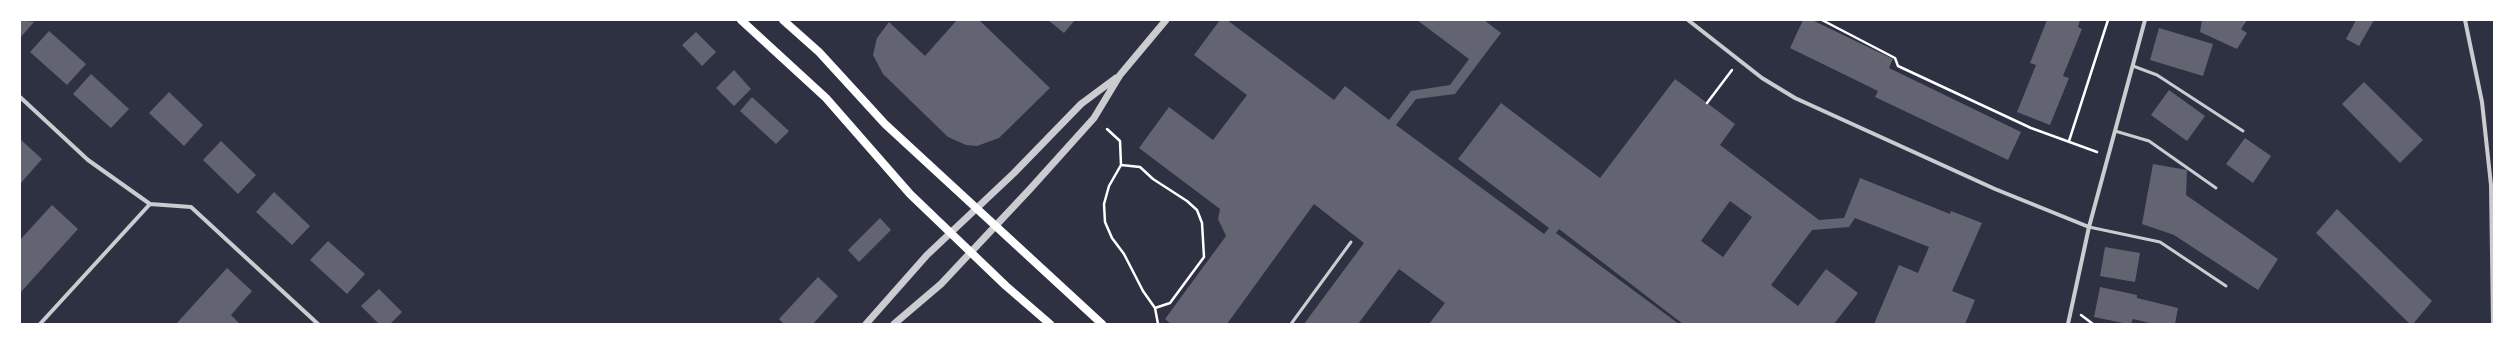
<!DOCTYPE html>
<style>
body{margin:0}
#map{position:relative;width:2514px;height:344px;overflow:hidden;background:#2d3142;font-family:Arial,sans-serif}
canvas{display:block}
.frame{position:absolute;inset:0;border:21px solid #fff;pointer-events:none}
</style>
<div id="map">
<canvas width="2514" height="344"></canvas>
<div class="frame"></div>
</div>
<script>
const ctx = document.querySelector('canvas').getContext('2d');
ctx.lineJoin = 'round';
function paint(path, color) { ctx.fillStyle = color; ctx.fill(path, 'evenodd'); }
const toPath = rows => new Path2D(rows.map(r => 'M' + r).join(''));
function trace(path, color, width, dash) { ctx.strokeStyle = color; ctx.lineWidth = width; ctx.lineCap = dash ? 'butt' : 'round'; ctx.setLineDash(dash || []); ctx.stroke(path); }
const building = toPath([
 [20,20,34,22,20,38],
 [957,20,979,20,1050,88,999,138,977,146,966,145,948,137,883,74,873,55,877,38,889,22,925,56],
 [1048,20,1075,20,1064,33],
 [1220,20,1227,20,1334,100,1345,86,1389,120,1411,91,1450,85,1469,59,1417,20,1484,20,1501,33,1455,94,1416,99,1396,125,1544,234,1549,228,1458,159,1501,103,1600,178,1675,79,1735,124,1720,145,1819,220,1844,218,1860,178,1950,214,1951,211,1982,223,1952,291,1975,300,1965,324,1874,324,1899,265,1918,273,1929,247,1855,218,1849,227,1812,230,1771,285,1798,306,1826,269,1858,293,1834,324,1683,324,1559,229,1556,233,1679,324,1429,324,1445,303,1399,269,1358,324,1304,324,1364,243,1314,204,1227,324,1171,324,1165,319,1226,236,1218,219,1220,209,1139,148,1169,107,1213,140,1247,95,1194,55],
 [1730,201,1752,217,1723,257,1701,241],
 [1803,20,1812,20,1893,59,1889,68,2021,132,2008,160,1875,97,1878,91,1790,48],
 [2047,20,2080,20,2078,27,2082,29,2063,76,2069,78,2050,125,2017,112,2036,65,2030,63],
 [2202,20,2247,20,2241,29,2247,33,2237,49,2200,32],
 [2356,20,2374,20,2359,46,2346,39],
 [2159,28,2213,44,2203,76,2150,60],
 [49,31,86,64,67,85,30,52],
 [696,32,716,52,702,66,682,45],
 [734,70,751,89,734,106,716,88],
 [91,74,129,109,111,128,73,94],
 [2364,82,2423,140,2400,163,2342,104],
 [2169,90,2205,116,2187,141,2151,115],
 [169,92,203,125,184,146,149,113],
 [752,97,789,131,776,144,740,111],
 [2245,138,2271,156,2253,183,2226,164],
 [20,139,42,159,20,184],
 [221,141,256,175,238,194,203,160],
 [2153,164,2187,170,2186,195,2278,259,2258,290,2174,235,2142,224],
 [274,192,310,226,292,245,256,212],
 [52,205,78,229,20,293,20,240],
 [2337,209,2432,301,2413,324,2410,324,2316,233],
 [880,218,891,230,859,262,848,250],
 [328,241,365,274,347,294,310,260],
 [2105,247,2140,253,2135,282,2100,276],
 [227,268,252,291,231,315,240,324,176,324],
 [818,277,838,296,813,324,784,324,779,319],
 [2100,287,2137,295,2137,298,2178,308,2175,324,2154,324,2133,319,2131,324,2128,324,2094,317],
 [379,289,402,312,390,324,379,324,361,306]
]);
const path = toPath([
 [1822,20,1895,58,1898,66,2031,128,2097,152],
 [1707,103,1732,70],
 [1107,129,1120,141,1121,165,1109,186,1104,204,1105,222,1112,238,1124,254,1143,291,1155,308,1158,324],
 [2069,141,2108,20],
 [1121,165,1140,167,1153,179,1187,201,1197,210,1202,223,1204,257,1170,303,1155,308],
 [2081,315,2093,324]
]);
const service = toPath([
 [2133,66,2157,75,2243,131],
 [2115,131,2149,141,2216,188],
 [2089,227,2160,242,2226,286],
 [1291,324,1351,242]
]);
const minor = toPath([
 [1688,20,1762,78,1795,98,1995,189,2089,227],
 [2465,20,2482,102,2491,185,2493,324],
 [20,97,88,160,150,204,191,207,318,324],
 [40,324,150,204],
 [2068,324,2089,227,2145,20]
]);
const tertiary = toPath([
 [866,324,927,255,1014,173,1081,104,1116,78],
 [894,324,941,284,1031,188,1094,118,1120,75,1166,20]
]);
const secondary = toPath([
 [741,20,826,98,910,194,1006,286,1050,324],
 [783,20,819,52,885,124,1102,324]
]);
paint(building, '#626471');
trace(path, '#fff', 2.5);
trace(service, '#caccd0', 3);
trace(minor, '#caccd0', 4);
trace(tertiary, '#caccd0', 7);
trace(secondary, '#fff', 8);
</script>
